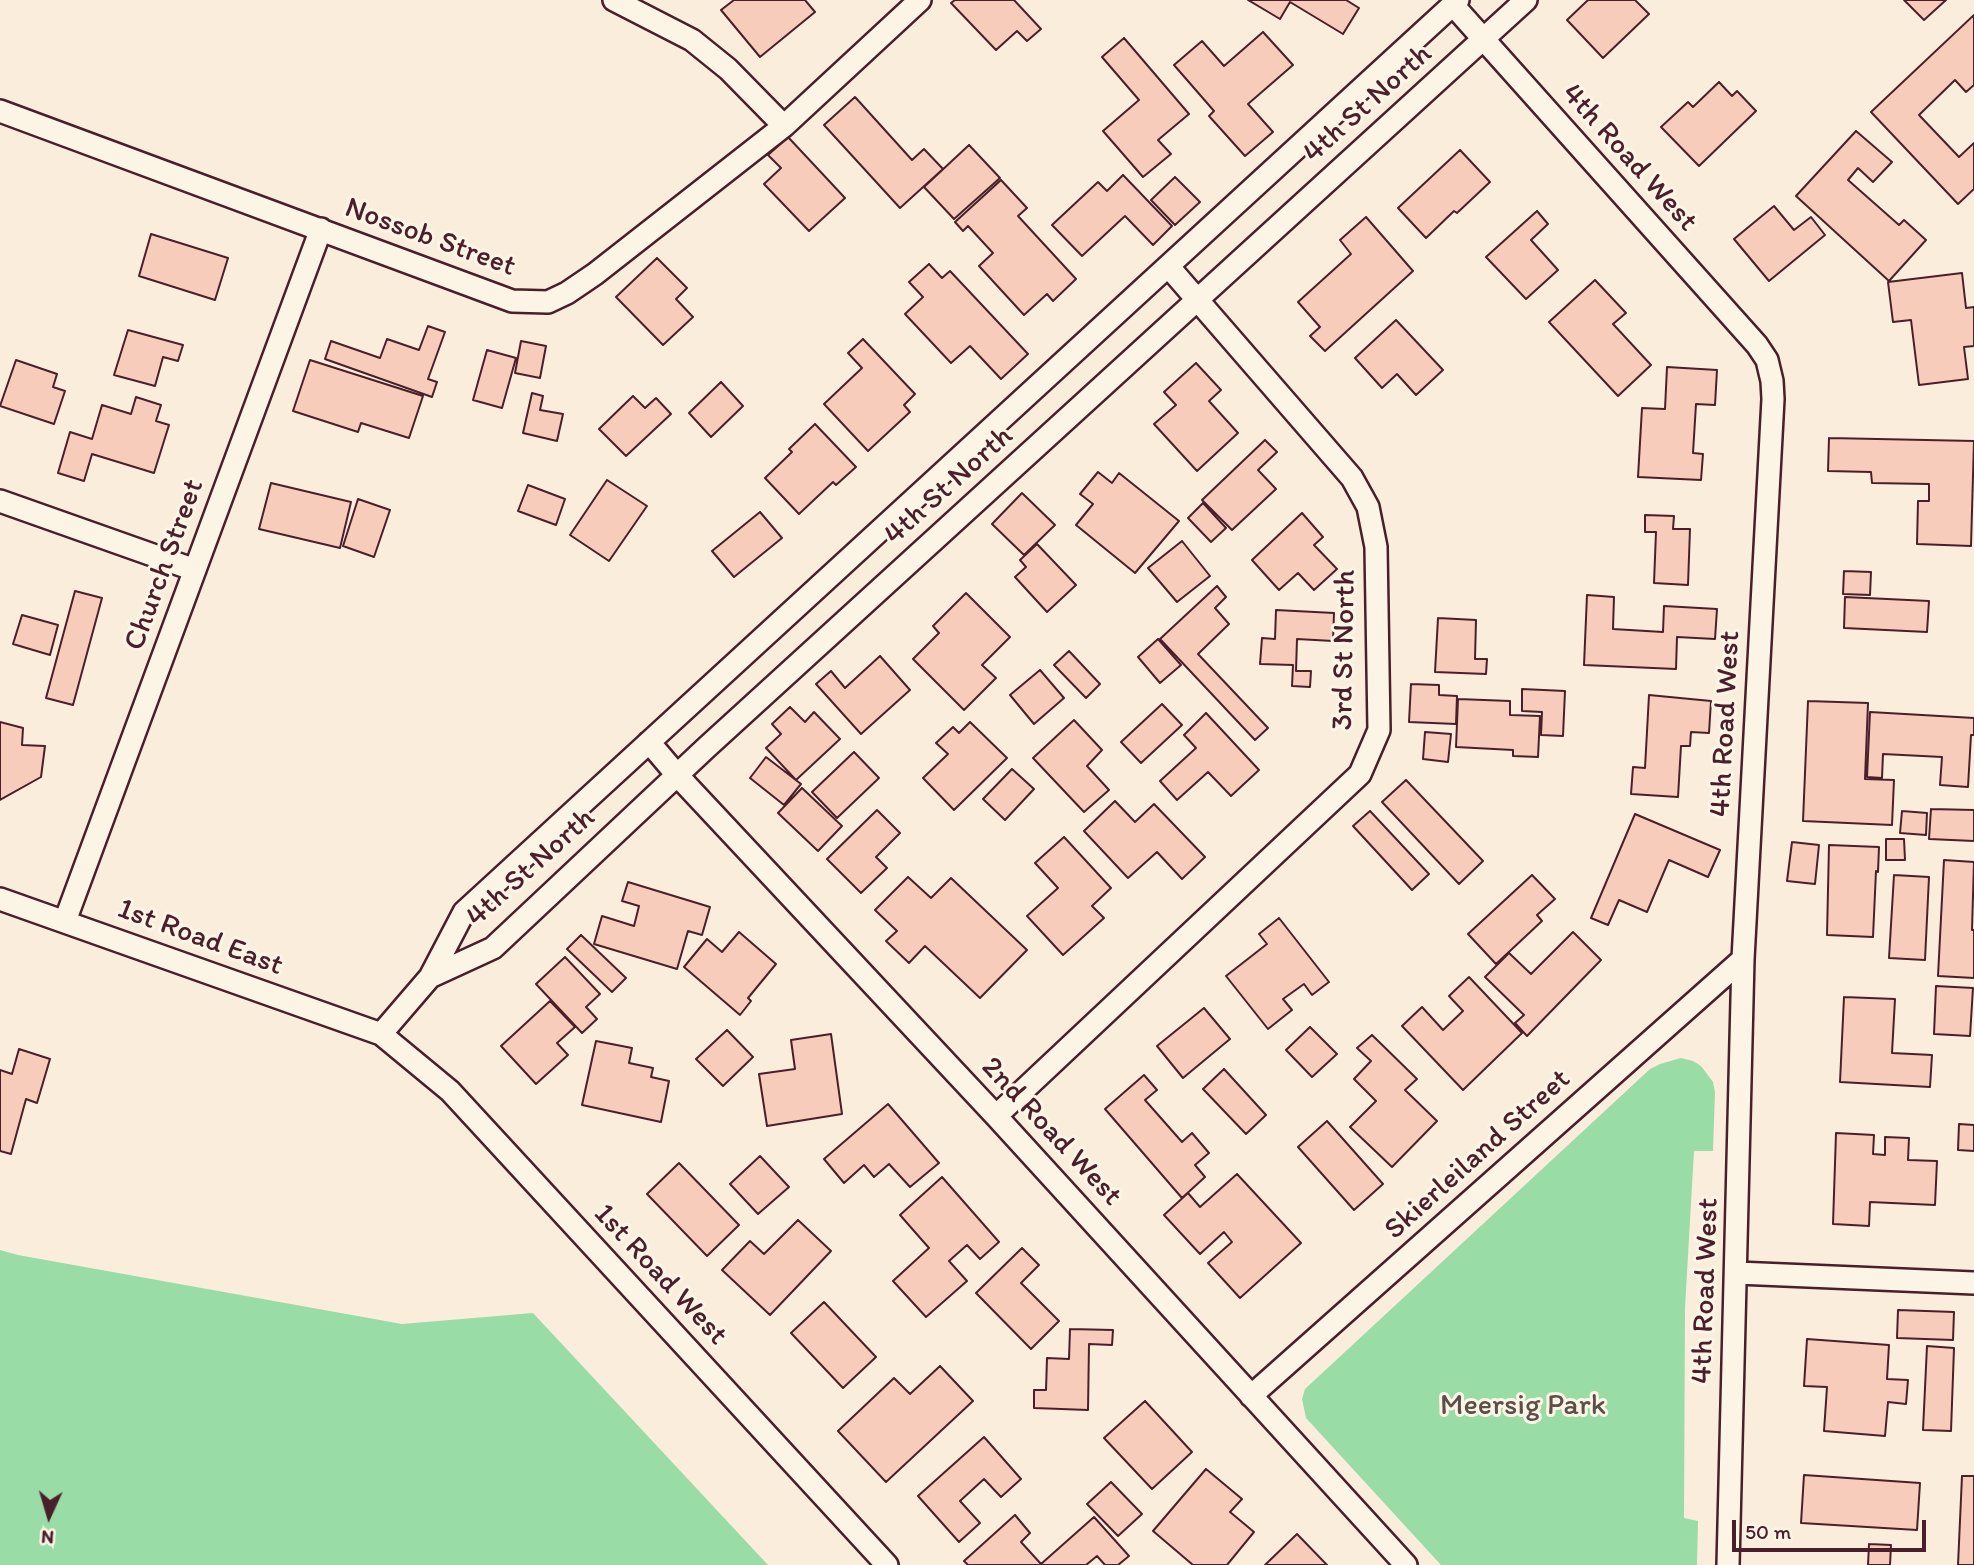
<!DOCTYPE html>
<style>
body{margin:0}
#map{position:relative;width:1974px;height:1565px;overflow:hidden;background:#fbeddc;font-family:Itim,sans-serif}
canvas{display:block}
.north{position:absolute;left:14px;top:1481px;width:70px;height:70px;-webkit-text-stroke:5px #fcf5e5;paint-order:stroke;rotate:184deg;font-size:19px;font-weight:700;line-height:28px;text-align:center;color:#4a1f2b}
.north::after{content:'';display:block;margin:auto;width:24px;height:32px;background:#4a1f2b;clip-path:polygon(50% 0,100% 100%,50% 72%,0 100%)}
.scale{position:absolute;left:1732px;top:1520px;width:194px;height:32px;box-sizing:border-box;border:4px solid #4a1f2b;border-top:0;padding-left:9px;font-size:21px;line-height:24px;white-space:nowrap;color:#4a1f2b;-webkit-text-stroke:5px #fcf5e5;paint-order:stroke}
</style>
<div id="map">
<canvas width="1974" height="1565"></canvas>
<div class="north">N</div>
<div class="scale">50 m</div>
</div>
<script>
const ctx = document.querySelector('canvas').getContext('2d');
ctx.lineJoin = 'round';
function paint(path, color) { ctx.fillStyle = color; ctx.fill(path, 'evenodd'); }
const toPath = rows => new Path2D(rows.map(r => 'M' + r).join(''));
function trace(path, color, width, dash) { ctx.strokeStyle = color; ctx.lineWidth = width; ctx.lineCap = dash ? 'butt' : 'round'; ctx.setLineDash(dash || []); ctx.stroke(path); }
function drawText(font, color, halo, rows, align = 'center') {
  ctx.font = font + ' Itim,sans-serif'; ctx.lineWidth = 6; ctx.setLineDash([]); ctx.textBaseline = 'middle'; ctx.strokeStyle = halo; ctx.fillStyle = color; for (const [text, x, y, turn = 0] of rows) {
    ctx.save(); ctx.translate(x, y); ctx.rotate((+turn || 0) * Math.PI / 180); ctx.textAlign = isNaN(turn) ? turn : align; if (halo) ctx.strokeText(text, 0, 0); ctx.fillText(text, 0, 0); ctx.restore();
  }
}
const green = toPath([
 [1681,1058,1693,1061,1701,1066,1713,1082,1715,1092,1713,1151,1694,1151,1685,1308,1684,1518,1698,1521,1697,1565,1441,1565,1306,1418,1302,1399,1305,1389,1650,1069,1660,1064],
 [0,1250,18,1255,402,1324,533,1313,768,1565,0,1565]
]);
const building = toPath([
 [734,0,805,0,815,12,760,57,721,10,734,0],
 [955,0,1014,0,1041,29,1027,41,1017,31,996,50,951,3,955,0],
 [1248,0,1346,0,1359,8,1343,34,1290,2,1280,19,1248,0],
 [1588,0,1635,0,1649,14,1603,58,1567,20,1588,0],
 [1904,0,1946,0,1924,20,1904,0],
 [1974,15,1974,85,1966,92,1955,80,1919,115,1959,157,1974,143,1974,189,1958,204,1871,112,1974,15],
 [1263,32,1293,65,1248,104,1273,132,1245,156,1209,116,1214,111,1174,65,1202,41,1224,66,1263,32],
 [1124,38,1189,114,1158,140,1171,154,1143,177,1103,131,1139,100,1102,57,1124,38],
 [1719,82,1732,96,1737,91,1756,111,1699,166,1661,127,1688,102,1693,107,1719,82],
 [855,97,912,160,924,149,943,169,900,208,824,125,855,97],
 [1856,131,1892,162,1873,182,1858,168,1848,180,1899,225,1904,220,1926,240,1889,281,1796,196,1856,131],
 [788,137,845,198,809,231,764,184,781,168,768,155,788,137],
 [969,145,1000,178,954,219,924,187,969,145],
 [1460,150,1490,182,1457,213,1454,211,1426,238,1398,208,1460,150],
 [1123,175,1172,226,1153,245,1125,216,1082,256,1052,225,1098,182,1107,191,1123,175],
 [1175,177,1200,202,1175,225,1151,200,1175,177],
 [1001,180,1027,208,1018,216,1076,279,1053,301,1047,294,1024,315,979,266,993,253,968,226,963,231,955,222,1001,180],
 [1774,206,1794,230,1811,217,1825,235,1769,281,1734,239,1774,206],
 [1537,211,1548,224,1531,240,1558,270,1526,299,1486,257,1537,211],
 [1366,217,1413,271,1325,351,1310,336,1320,327,1298,302,1351,254,1340,240,1366,217],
 [151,234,228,258,215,300,139,276,151,234],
 [657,258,687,288,676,299,693,317,663,345,616,297,657,258],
 [929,264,942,278,950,271,1028,354,1001,379,970,346,951,363,905,314,923,297,909,282,929,264],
 [1962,273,1966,308,1974,307,1974,346,1964,347,1968,379,1919,385,1911,320,1893,322,1888,282,1962,273],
 [1595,280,1626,313,1613,324,1651,365,1618,396,1549,322,1595,280],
 [1396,320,1443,370,1416,395,1397,374,1382,388,1355,358,1396,320],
 [428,326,445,332,428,379,437,382,432,397,325,359,331,341,380,358,387,339,419,350,428,326],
 [128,330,183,345,178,361,163,357,155,386,114,375,128,330],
 [863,339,915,394,904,405,910,412,868,451,824,404,862,368,848,353,863,339],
 [521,341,546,346,540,378,515,373,521,341],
 [487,350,516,358,502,408,473,400,487,350],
 [16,360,57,374,53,387,65,391,54,424,0,406,16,360],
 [310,360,423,396,409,438,361,423,358,432,293,411,310,360],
 [1196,363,1221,390,1209,401,1238,433,1197,471,1154,424,1176,405,1164,392,1196,363],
 [1667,367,1717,370,1715,405,1696,404,1693,453,1703,454,1701,480,1638,477,1642,408,1665,409,1667,367],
 [721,382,743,406,711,437,689,413,721,382],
 [532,393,543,396,540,410,563,414,557,441,523,433,532,393],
 [633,396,645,408,656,398,671,414,626,456,599,429,633,396],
 [136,397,161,405,156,421,169,425,154,473,92,454,84,481,58,473,70,432,92,439,102,405,131,414,136,397],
 [815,424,856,467,836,485,833,482,799,514,765,478,792,452,789,449,815,424],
 [1829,438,1974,441,1971,546,1917,544,1918,501,1929,501,1929,484,1872,483,1871,472,1828,471,1829,438],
 [1265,440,1277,452,1258,470,1276,489,1232,530,1202,500,1265,440],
 [1098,472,1112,483,1119,473,1179,521,1135,573,1076,525,1093,504,1080,494,1098,472],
 [607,480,647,506,609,561,570,535,607,480],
 [271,483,351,502,340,548,259,529,271,483],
 [528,485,565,499,556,525,518,511,528,485],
 [1022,493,1055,525,1024,555,992,524,1022,493],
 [358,499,390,510,374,557,343,546,358,499],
 [1203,503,1226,528,1211,542,1188,518,1203,503],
 [760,512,782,538,734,577,712,551,760,512],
 [1302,513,1323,537,1314,545,1337,569,1314,590,1298,573,1279,590,1252,560,1302,513],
 [1645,515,1674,516,1673,529,1690,529,1688,585,1654,583,1656,532,1645,532,1645,515],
 [1182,541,1210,576,1177,602,1148,568,1182,541],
 [1037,544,1076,585,1047,612,1015,577,1026,567,1020,560,1037,544],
 [1844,571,1871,572,1870,595,1843,594,1844,571],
 [1217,586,1226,597,1215,608,1229,624,1198,654,1268,728,1255,740,1160,639,1217,586],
 [75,591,102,598,73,705,46,698,75,591],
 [966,593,1010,637,982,665,996,678,964,710,913,659,939,633,933,626,966,593],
 [1587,595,1614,597,1613,629,1663,632,1664,606,1717,609,1715,639,1677,637,1676,669,1584,665,1587,595],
 [1845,597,1929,601,1927,632,1844,628,1845,597],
 [1276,610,1334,613,1333,641,1297,639,1296,671,1311,671,1310,687,1292,686,1293,665,1260,664,1262,638,1275,639,1276,610],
 [22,615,58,625,50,655,13,644,22,615],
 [1438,618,1476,620,1475,659,1487,659,1486,674,1435,672,1438,618],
 [1158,639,1181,665,1160,683,1138,657,1158,639],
 [1069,651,1100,684,1086,698,1054,665,1069,651],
 [880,656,910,690,861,734,816,684,831,671,845,688,880,656],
 [1040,670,1064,698,1034,724,1010,695,1040,670],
 [1411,684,1439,685,1439,695,1457,696,1456,724,1409,722,1411,684],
 [1522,689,1565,691,1563,736,1541,735,1542,712,1522,711,1522,689],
 [1649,695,1711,701,1709,733,1691,732,1690,746,1681,746,1678,797,1631,794,1633,767,1645,768,1649,695],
 [1458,699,1510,701,1510,715,1540,716,1538,757,1513,756,1513,750,1456,747,1458,699],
 [1808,701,1868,703,1865,779,1894,780,1892,825,1803,821,1808,701],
 [1162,704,1182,725,1141,763,1121,742,1162,704],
 [790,707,805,722,814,712,840,739,796,780,766,748,781,734,772,724,790,707],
 [1870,712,1974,718,1974,735,1971,735,1968,787,1940,785,1942,757,1883,754,1882,778,1867,777,1870,712],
 [1206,713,1259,770,1231,796,1208,772,1177,800,1160,781,1196,748,1184,735,1206,713],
 [1074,720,1102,750,1087,766,1109,790,1084,812,1033,758,1074,720],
 [0,722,23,728,22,745,45,746,41,777,0,800,0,722],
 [970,722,1007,758,954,810,923,778,948,754,936,743,953,727,959,733,970,722],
 [1425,732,1451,734,1448,762,1423,759,1425,732],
 [854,752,879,778,837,818,812,792,854,752],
 [766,757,801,784,784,805,750,778,766,757],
 [1012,769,1034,789,1005,820,983,799,1012,769],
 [1406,780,1483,861,1459,884,1382,802,1406,780],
 [802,788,842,826,818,851,778,813,802,788],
 [1115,801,1135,822,1154,804,1205,857,1182,879,1157,852,1128,878,1084,831,1115,801],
 [1931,809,1974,810,1974,841,1929,839,1931,809],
 [877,810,900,833,876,857,887,868,861,893,827,859,877,810],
 [1370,811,1429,874,1412,890,1353,826,1370,811],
 [1902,811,1927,813,1926,835,1900,833,1902,811],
 [1635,814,1720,850,1708,877,1669,860,1647,912,1619,900,1608,925,1591,918,1635,814],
 [1064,837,1111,888,1092,906,1104,918,1063,955,1027,916,1058,888,1035,863,1064,837],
 [1886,839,1904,839,1905,860,1886,860,1886,839],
 [1792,842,1819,845,1815,884,1787,881,1792,842],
 [1829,845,1879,847,1878,872,1876,871,1873,937,1827,935,1829,845],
 [1944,860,1974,862,1972,930,1974,930,1974,978,1938,976,1944,860],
 [1532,875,1555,899,1537,915,1542,921,1496,964,1468,934,1532,875],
 [1894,875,1929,877,1925,960,1889,958,1894,875],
 [908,877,931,898,951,878,1027,950,980,998,925,946,909,963,886,941,897,931,875,910,908,877],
 [628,882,710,907,702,935,688,931,677,969,594,944,602,916,634,926,639,906,622,901,628,882],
 [1279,918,1329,982,1312,995,1304,984,1283,999,1292,1010,1268,1029,1226,976,1267,944,1259,934,1279,918],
 [739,932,776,964,748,998,751,1001,740,1015,684,967,707,939,722,952,739,932],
 [1573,932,1601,960,1527,1036,1515,1023,1524,1015,1485,977,1509,953,1531,974,1573,932],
 [581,935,626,978,612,992,567,949,581,935],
 [565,957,600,994,586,1007,597,1019,582,1033,536,984,565,957],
 [1469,977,1522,1033,1463,1090,1402,1026,1422,1007,1443,1030,1463,1011,1449,996,1469,977],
 [1936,986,1973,988,1970,1036,1934,1034,1936,986],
 [1844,997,1895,999,1892,1053,1932,1055,1930,1087,1840,1082,1844,997],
 [550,1001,575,1027,557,1043,568,1055,536,1084,501,1046,550,1001],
 [1204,1008,1230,1039,1183,1078,1157,1046,1204,1008],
 [1310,1027,1337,1054,1312,1077,1286,1050,1310,1027],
 [727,1030,753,1057,723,1086,696,1059,727,1030],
 [831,1034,842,1114,767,1126,759,1074,795,1069,791,1040,831,1034],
 [1372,1035,1417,1079,1405,1090,1437,1121,1392,1167,1350,1127,1376,1101,1354,1079,1371,1061,1357,1048,1372,1035],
 [596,1041,632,1048,629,1063,653,1068,651,1077,669,1081,661,1122,582,1105,596,1041],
 [19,1049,50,1059,37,1103,26,1099,11,1154,0,1151,0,1070,12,1074,19,1049],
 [1224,1069,1266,1115,1246,1134,1203,1089,1224,1069],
 [1144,1075,1157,1090,1145,1100,1182,1142,1192,1133,1209,1153,1195,1165,1205,1177,1182,1198,1105,1109,1144,1075],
 [888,1104,939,1163,910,1187,889,1164,874,1177,864,1165,844,1183,824,1159,888,1104],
 [1327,1121,1383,1184,1354,1210,1298,1147,1327,1121],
 [1959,1124,1974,1125,1974,1151,1958,1150,1959,1124],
 [1836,1133,1874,1135,1873,1154,1885,1155,1885,1137,1909,1138,1908,1160,1937,1161,1935,1205,1870,1202,1869,1226,1833,1224,1836,1133],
 [760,1156,789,1187,758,1214,730,1184,760,1156],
 [679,1163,739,1225,707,1256,647,1194,679,1163],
 [1237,1174,1301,1243,1240,1298,1208,1263,1232,1242,1224,1232,1200,1254,1164,1215,1188,1193,1200,1207,1237,1174],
 [942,1177,999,1242,980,1259,967,1245,949,1261,967,1281,926,1317,893,1281,929,1248,900,1215,942,1177],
 [798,1220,831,1251,770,1315,722,1270,750,1241,764,1254,798,1220],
 [1022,1248,1039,1265,1021,1283,1059,1321,1031,1349,976,1293,1022,1248],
 [824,1302,876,1357,843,1388,791,1333,824,1302],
 [1898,1310,1954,1312,1953,1340,1897,1338,1898,1310],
 [1070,1329,1113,1330,1112,1345,1089,1344,1088,1410,1034,1408,1034,1390,1046,1390,1047,1358,1069,1359,1070,1329],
 [1807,1339,1889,1345,1887,1379,1908,1380,1906,1404,1888,1402,1885,1436,1824,1431,1827,1387,1804,1386,1807,1339],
 [1927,1346,1954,1348,1951,1431,1923,1430,1927,1346],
 [940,1366,973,1401,886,1482,838,1431,894,1378,910,1394,940,1366],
 [1145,1401,1192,1452,1152,1489,1104,1438,1145,1401],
 [984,1437,1021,1479,1001,1497,984,1479,960,1501,980,1523,959,1542,918,1496,984,1437],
 [1206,1469,1242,1499,1230,1512,1254,1532,1227,1565,1193,1565,1153,1531,1206,1469],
 [1804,1475,1920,1483,1917,1530,1801,1523,1804,1475],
 [1962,1476,1974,1476,1974,1565,1958,1565,1962,1476],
 [1111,1482,1142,1514,1118,1536,1087,1504,1111,1482],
 [1015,1515,1030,1533,1021,1542,1041,1564,1094,1517,1129,1556,1118,1565,1105,1565,1097,1556,1086,1565,968,1565,964,1561,1015,1515],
 [1297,1534,1327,1565,1265,1565,1297,1534],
 [1869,1544,1891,1545,1890,1565,1868,1565,1869,1544]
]);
const street = toPath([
 [614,0,692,40,728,69,784,126],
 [1453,5,1757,345,1767,360,1772,381,1773,399,1743,959,1728,1565],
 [0,111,512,301,548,302,567,293,595,274,784,126,920,0],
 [0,501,195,570],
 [649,742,677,775,996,1116,1406,1565],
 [0,899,381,1034,450,1091,887,1565],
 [65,921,321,229],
 [430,977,493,948,707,747,1526,0],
 [381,1034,430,977,464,912,1458,0],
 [996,1116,1360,774,1379,730,1376,547,1368,507,1352,478,1168,266],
 [1737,1273,1974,1283],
 [1251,1396,1743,959]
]);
const streetNames = [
 ["4th St North",1368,104,-42],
 ["4th Road West",1629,158,48],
 ["Nossob Street",430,238,20],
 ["4th St North",949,486,-42],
 ["Church Street",165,565,-70],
 ["3rd St North",1345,650,-89],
 ["4th Road West",1726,724,-87],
 ["4th St North",531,868,-42],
 ["1st Road East",200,938,20],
 ["2nd Road West",1051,1132,47],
 ["Skierleiland Street",1478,1155,-42],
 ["1st Road West",660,1275,47],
 ["4th Road West",1706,1291,-88]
];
const parkNames = [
 ["Meersig Park",1523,1406]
];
paint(green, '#9adca6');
paint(building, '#f8ccba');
trace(building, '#4a1f2b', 2);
trace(street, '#4a1f2b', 26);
trace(street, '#fcf5e5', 21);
drawText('30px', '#4a1f2b', '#fcf5e5', streetNames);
drawText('30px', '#5e4e4a', '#fcf5e5', parkNames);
</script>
